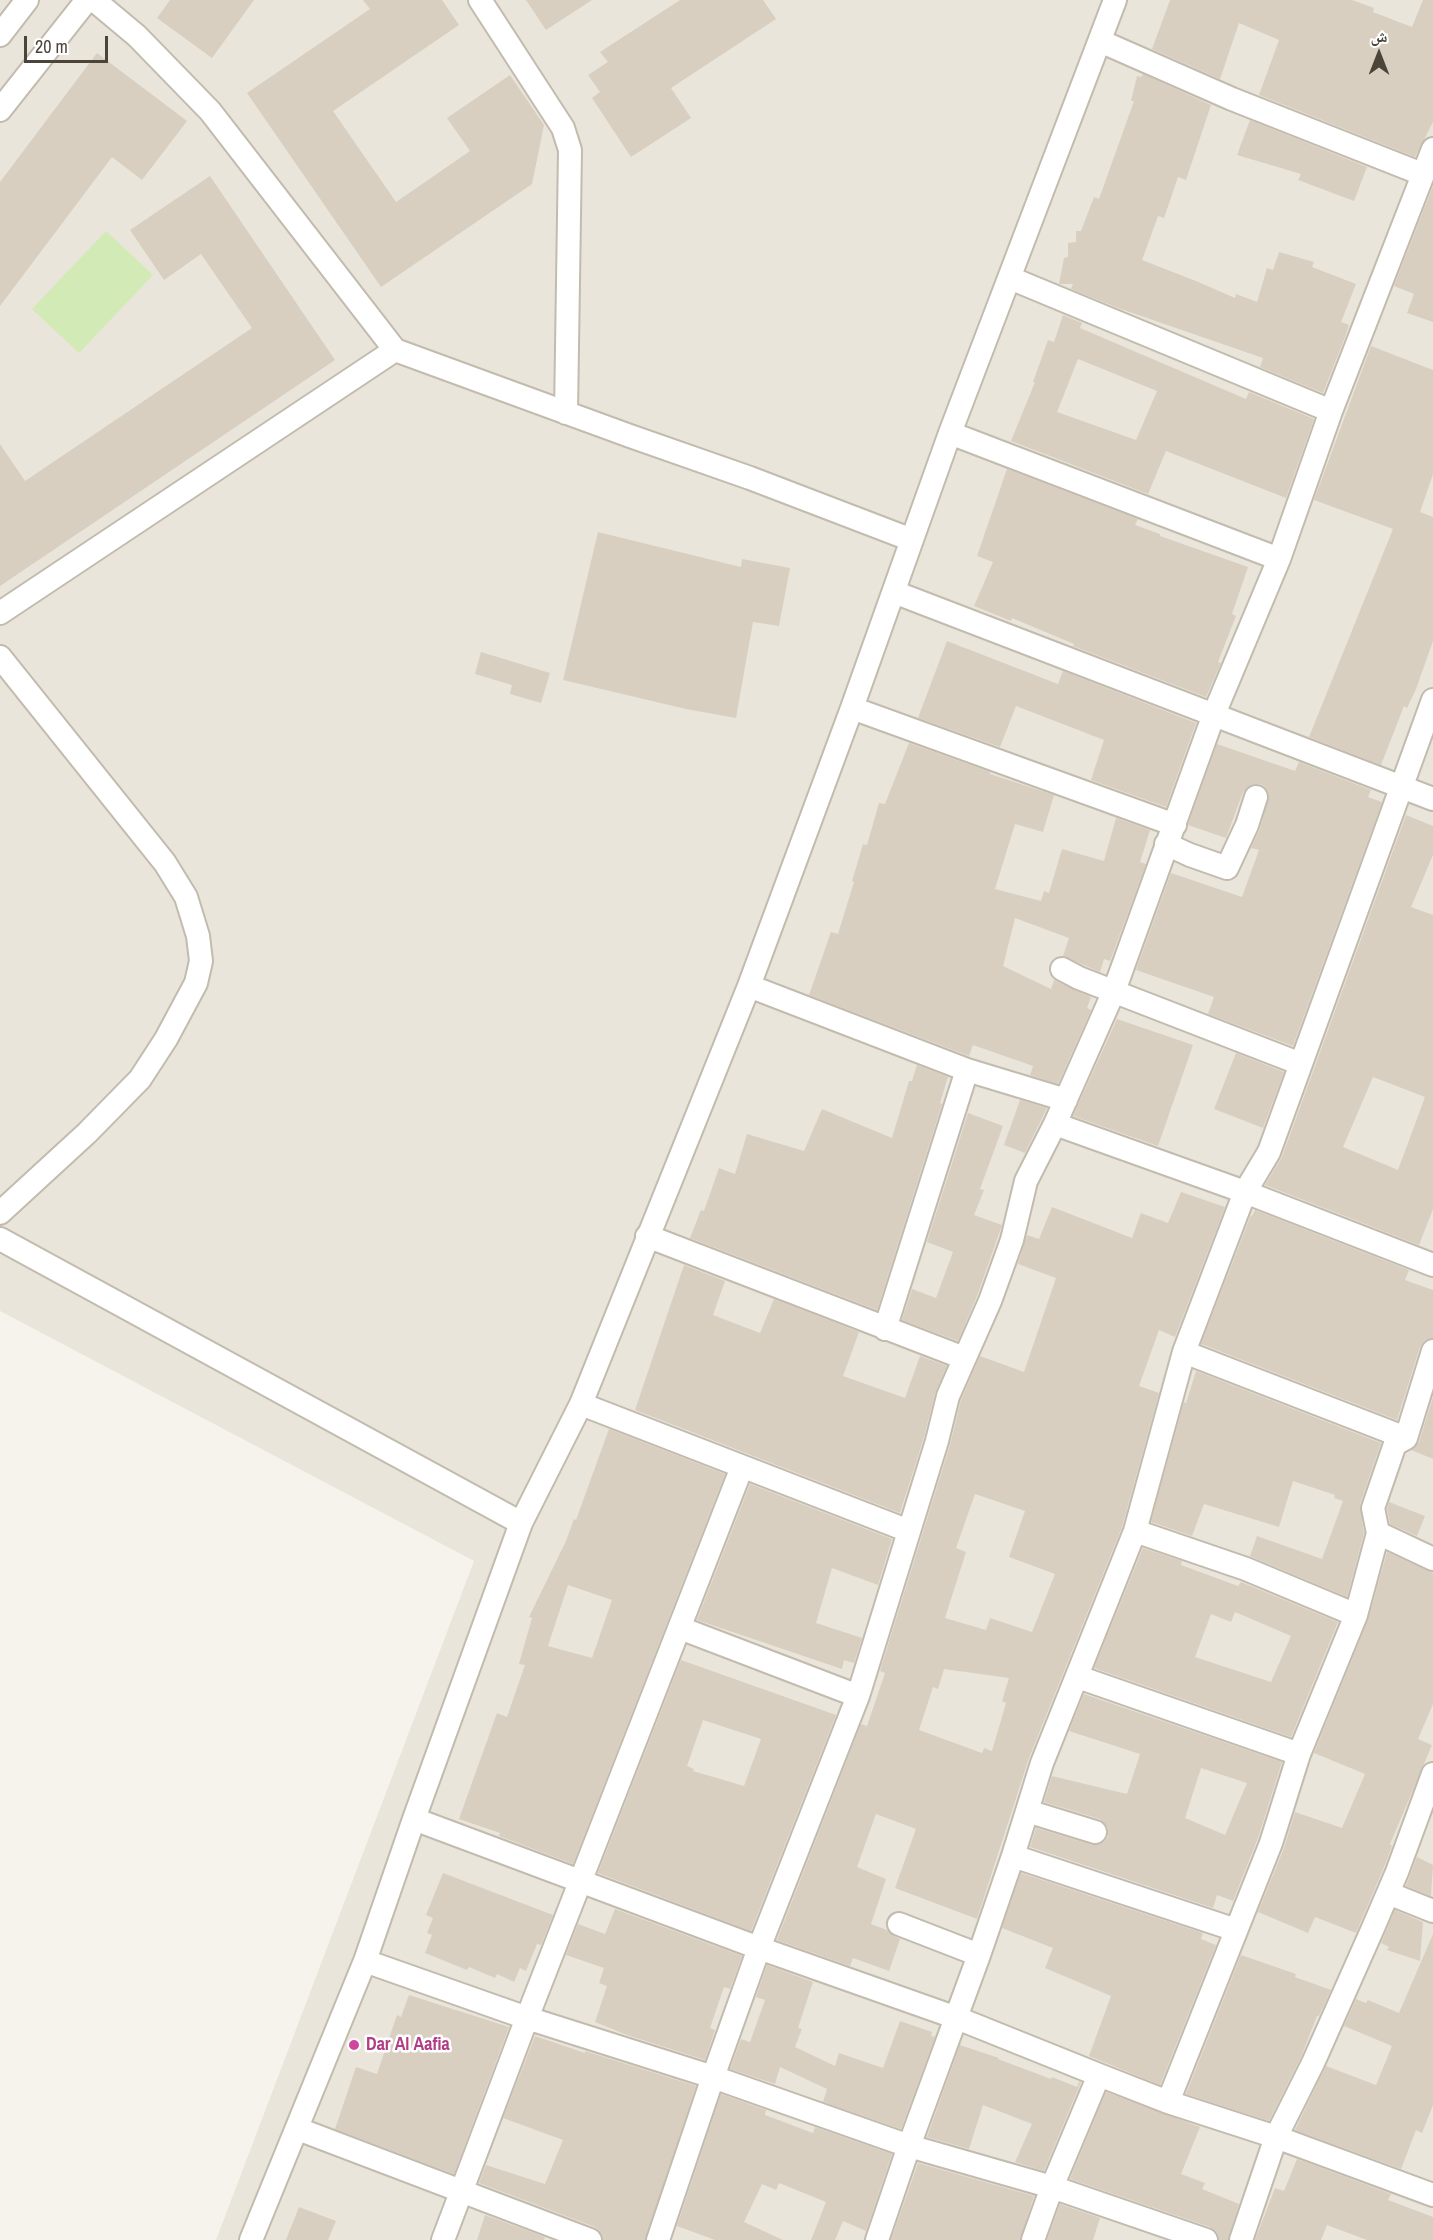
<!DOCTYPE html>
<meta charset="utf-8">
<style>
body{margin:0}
#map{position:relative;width:1433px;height:2240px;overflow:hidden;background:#f6f3ec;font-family:"Archivo Narrow","Noto Naskh Arabic",sans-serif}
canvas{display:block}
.north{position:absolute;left:1349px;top:24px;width:60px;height:60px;-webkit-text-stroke:4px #fff;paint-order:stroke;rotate:0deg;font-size:16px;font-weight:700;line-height:24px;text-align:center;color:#4b4439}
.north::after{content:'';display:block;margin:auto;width:21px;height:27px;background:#4b4439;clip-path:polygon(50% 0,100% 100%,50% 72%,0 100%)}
.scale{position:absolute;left:24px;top:36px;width:84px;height:27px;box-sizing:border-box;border:3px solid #4b4439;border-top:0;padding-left:8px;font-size:18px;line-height:21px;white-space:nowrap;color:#4b4439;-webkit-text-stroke:4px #fff;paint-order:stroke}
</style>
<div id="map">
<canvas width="1433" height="2240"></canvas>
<div class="north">ش</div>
<div class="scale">20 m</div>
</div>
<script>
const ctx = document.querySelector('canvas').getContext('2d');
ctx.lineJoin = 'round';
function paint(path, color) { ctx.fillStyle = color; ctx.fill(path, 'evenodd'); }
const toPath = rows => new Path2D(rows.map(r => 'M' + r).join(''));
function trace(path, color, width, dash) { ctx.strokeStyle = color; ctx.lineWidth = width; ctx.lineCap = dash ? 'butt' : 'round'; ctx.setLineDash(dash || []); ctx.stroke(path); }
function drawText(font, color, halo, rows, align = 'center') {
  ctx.font = font + ' "Archivo Narrow",sans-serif'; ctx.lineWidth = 5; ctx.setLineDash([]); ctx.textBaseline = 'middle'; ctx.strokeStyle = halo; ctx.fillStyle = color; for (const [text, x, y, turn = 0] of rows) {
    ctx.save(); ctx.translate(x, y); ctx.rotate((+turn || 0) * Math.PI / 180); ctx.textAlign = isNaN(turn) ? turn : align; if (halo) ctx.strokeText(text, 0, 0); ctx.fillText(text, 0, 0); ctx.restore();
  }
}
const residential = toPath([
 [0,0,1433,0,1433,2240,216,2240,474,1561,0,1311]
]);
const green = toPath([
 [106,231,153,275,79,353,32,309]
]);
const building = toPath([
 [170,0,254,0,212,58,157,18],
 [363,0,442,0,459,25,333,111,396,202,470,151,447,118,510,75,544,125,532,184,381,287,247,93,370,9],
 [526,0,592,0,546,30],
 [680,0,763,0,776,19,671,88,691,118,631,157,592,98,600,92,588,75,608,62,600,52],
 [1170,0,1352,0,1374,8,1373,12,1412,27,1423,0,1433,0,1433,122,1415,157,1259,95,1279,40,1239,23,1220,79,1152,49],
 [97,53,187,121,142,180,112,157,0,306,0,182],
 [1143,74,1211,105,1186,180,1178,177,1164,218,1158,216,1142,260,1196,281,1235,298,1236,294,1257,302,1267,268,1273,270,1279,252,1314,262,1312,267,1356,284,1341,322,1349,325,1345,337,1323,393,1260,367,1263,358,1118,308,1071,289,1073,284,1059,284,1064,258,1068,257,1068,243,1076,242,1076,231,1081,231,1094,197,1099,199,1134,101,1131,101,1137,76,1141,77],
 [1250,120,1367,167,1354,201,1298,180,1301,174,1237,155],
 [210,176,335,360,0,586,0,444,25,481,252,328,201,254,164,280,130,230],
 [1433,186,1433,322,1407,313,1414,294,1394,286],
 [1063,315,1082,323,1080,328,1246,399,1249,392,1314,419,1286,498,1166,451,1148,494,1011,441,1035,382,1033,382,1048,340,1054,342],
 [1078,359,1157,391,1136,440,1057,412],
 [1371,346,1433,370,1433,474,1420,512,1433,517,1433,641,1416,689,1407,708,1404,706,1381,765,1309,737,1393,529,1314,500],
 [1007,469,1138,519,1135,525,1160,534,1160,536,1248,567,1232,614,1236,616,1218,662,1221,663,1206,697,1073,646,1074,644,1012,618,1011,621,974,606,993,562,977,556],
 [598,532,741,567,742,559,790,568,779,626,753,622,736,718,686,709,563,680],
 [947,641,1058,684,1063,671,1196,723,1166,807,1091,780,1104,740,1016,706,1000,747,918,718],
 [481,652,550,673,541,703,510,694,512,685,475,674],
 [909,743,990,772,990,774,1054,795,1043,832,1015,824,995,889,1041,901,1044,891,1049,893,1062,849,1104,861,1116,818,1150,830,1140,862,1146,864,1110,961,1104,959,1100,972,1063,956,1069,938,1015,918,1003,966,1051,989,1054,980,1091,997,1087,1008,1091,1010,1058,1084,1030,1075,1033,1066,973,1045,969,1056,809,995,831,932,838,934,854,882,852,881,863,844,867,845,879,803,885,804],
 [1217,744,1295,771,1299,762,1371,790,1368,797,1382,802,1293,1046,1208,1014,1214,997,1136,970,1171,873,1242,897,1259,850,1251,848,1260,829,1269,795,1266,788,1261,784,1253,784,1243,792,1226,838,1188,825],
 [1406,815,1433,826,1433,855,1411,907,1433,915,1433,1209,1419,1245,1265,1185,1282,1157],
 [1373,1077,1425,1097,1398,1170,1343,1147],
 [1117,1019,1193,1045,1158,1146,1073,1116],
 [1236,1053,1284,1072,1263,1128,1214,1109],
 [917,1065,948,1077,940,1103,942,1104,877,1310,690,1238,701,1210,704,1211,719,1168,735,1174,747,1134,804,1151,822,1109,892,1138,909,1081,912,1081],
 [1020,1100,1047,1108,1025,1153,1004,1145],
 [968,1113,1003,1126,980,1189,984,1190,974,1215,1002,1225,977,1296,958,1341,902,1320,912,1289,936,1298,953,1252,927,1242],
 [1181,1192,1225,1207,1175,1337,1159,1330,1139,1386,1159,1393,1122,1527,1029,1758,977,1919,895,1888,916,1829,876,1814,857,1867,886,1879,871,1924,887,1930,894,1936,900,1939,889,1971,853,1958,850,1966,777,1940,861,1724,867,1726,885,1673,880,1671,950,1445,961,1400,980,1356,1024,1372,1056,1278,1018,1264,1027,1235,1039,1239,1052,1207,1132,1238,1141,1213,1168,1223],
 [975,1494,1025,1511,1009,1557,1055,1574,1032,1632,990,1618,986,1630,945,1618,966,1552,956,1548],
 [944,1669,1009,1678,1002,1701,1006,1703,992,1751,984,1748,982,1753,919,1730,933,1687,938,1689],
 [1255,1210,1409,1270,1405,1280,1433,1290,1433,1338,1424,1341,1420,1347,1397,1420,1201,1344,1251,1215,1252,1216],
 [684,1265,725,1281,713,1315,760,1333,774,1299,859,1332,843,1376,905,1398,920,1356,947,1366,935,1393,924,1437,900,1513,635,1410],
 [1196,1371,1381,1443,1360,1504,1364,1533,1347,1597,1250,1556,1257,1536,1322,1559,1343,1501,1334,1498,1335,1495,1293,1481,1279,1527,1204,1504,1192,1536,1151,1522,1184,1402,1186,1403],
 [1433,1397,1433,1459,1411,1450,1419,1442],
 [609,1429,725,1474,573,1864,499,1836,500,1833,459,1819,497,1713,507,1717,525,1665,519,1664,532,1618,529,1617,566,1541,574,1519,576,1520],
 [568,1585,612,1600,592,1658,548,1646],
 [750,1484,892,1539,878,1585,832,1568,816,1623,862,1638,854,1663,844,1660,842,1669,697,1620],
 [1389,1502,1425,1516,1417,1536,1390,1524,1387,1509],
 [1143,1548,1182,1561,1181,1565,1238,1586,1241,1582,1338,1622,1291,1737,1094,1668],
 [1235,1612,1291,1636,1271,1682,1195,1657,1211,1614,1231,1622],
 [1387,1552,1433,1573,1433,1704,1418,1739,1432,1745,1390,1844,1392,1846,1384,1867,1356,1933,1315,1917,1308,1933,1258,1912,1284,1848,1295,1812,1342,1828,1365,1774,1314,1753,1368,1620],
 [681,1660,836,1715,751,1931,598,1873],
 [703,1720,761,1739,744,1786,693,1771,694,1769,687,1766],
 [1084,1694,1282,1762,1258,1838,1233,1901,1217,1895,1213,1908,1030,1847,1036,1828,1092,1845,1104,1842,1108,1837,1108,1828,1100,1819,1044,1802,1052,1776,1127,1794,1140,1754,1069,1731],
 [1201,1768,1247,1783,1225,1835,1185,1818],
 [1417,1857,1433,1865,1431,1896,1406,1886],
 [443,1873,553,1915,541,1945,537,1944,526,1971,520,1968,514,1982,497,1974,495,1978,469,1967,467,1970,425,1953,432,1935,427,1933,433,1918,426,1915],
 [1021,1873,1203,1933,1201,1939,1216,1945,1160,2085,1089,2056,1111,1996,1045,1968,1053,1948,1002,1928],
 [615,1909,742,1956,730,1989,724,1987,710,2028,715,2030,705,2060,627,2035,595,2022,607,1986,599,1983,604,1968,566,1955,578,1924,605,1934],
 [1395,1910,1423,1922,1420,1961,1387,1950,1389,1947,1381,1943],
 [1433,1934,1433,2105,1422,2133,1416,2130,1401,2169,1295,2130,1326,2066,1376,2085,1392,2046,1344,2026,1356,1999,1366,2003,1368,2000,1399,2013],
 [1241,1955,1296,1974,1295,1977,1331,1990,1319,2016,1317,2016,1301,2057,1269,2121,1186,2094],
 [767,1965,813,1982,798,2028,802,2029,795,2047,835,2066,839,2053,883,2068,900,2021,932,2032,931,2036,935,2037,901,2129,823,2102,827,2089,780,2067,775,2084,730,2069,741,2039,750,2042,765,2000,756,1997],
 [409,1995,509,2027,454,2174,335,2129,356,2067,377,2074,397,2015,401,2017],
 [535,2036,585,2053,585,2051,696,2086,645,2240,603,2240,601,2232,595,2227,479,2183,486,2165,545,2184,563,2140,503,2118],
 [960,2045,999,2058,998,2059,1051,2079,1052,2077,1077,2087,1079,2082,1081,2082,1044,2171,1015,2162,1032,2124,983,2105,969,2149,927,2137],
 [1106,2092,1200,2127,1181,2174,1205,2183,1202,2189,1239,2204,1228,2240,1219,2240,1217,2232,1210,2227,1070,2179],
 [721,2094,766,2110,765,2115,813,2133,815,2127,892,2154,866,2231,843,2221,835,2240,811,2240,826,2202,779,2183,776,2190,762,2184,744,2222,783,2240,715,2240,677,2226],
 [1297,2159,1391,2194,1388,2200,1433,2217,1433,2240,1367,2240,1327,2225,1321,2240,1255,2240,1275,2188,1284,2191],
 [918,2163,1034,2196,1020,2240,891,2240],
 [1060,2204,1100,2218,1093,2240,1047,2240],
 [299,2207,336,2221,328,2240,286,2240],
 [485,2215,545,2237,544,2240,477,2240]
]);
const minor = toPath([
 [94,0,137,36,210,111,395,350],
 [480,0,563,128,570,150,566,413],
 [0,35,27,0],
 [1100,41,1232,99,1422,174],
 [0,110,87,0],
 [1433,149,1331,411,1279,559,1214,714,1114,991,1055,1124,1245,1192,1433,1265],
 [1010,278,1331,411],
 [950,433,1279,559],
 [894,592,1433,799],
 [0,613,395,350,630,436,750,478,912,540],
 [0,657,165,863,186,897,198,936,201,961,196,983,166,1039,140,1079,87,1133,0,1213],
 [852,708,1175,825],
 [1166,844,1190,855,1227,868,1247,825,1256,797],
 [1062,969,1079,978,1301,1064],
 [749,986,967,1070,1066,1100],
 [647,1236,964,1358],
 [0,1239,521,1523],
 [885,1329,967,1070],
 [1184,1352,1406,1438],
 [581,1404,909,1531],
 [1135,1531,1246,1569,1356,1615],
 [1378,1533,1433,1559],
 [680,1628,858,1696],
 [1078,1677,1299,1754],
 [1027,1811,1095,1832],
 [414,1819,759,1948,957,2018,1099,2075,1052,2187,1033,2240],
 [1013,1856,1236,1930],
 [1388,1893,1433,1911],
 [899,1924,979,1955],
 [365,1961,527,2018,713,2077,909,2146,1052,2187,1206,2240],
 [1099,2075,1168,2102,1276,2137,1433,2195],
 [1168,2102,1271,1843,1299,1754,1356,1615,1378,1533,1373,1508,1395,1444,1406,1438,1433,1351],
 [298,2129,590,2240],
 [251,2240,365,1961,414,1819,521,1523,581,1404,749,986,852,708,950,433,1115,0],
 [443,2240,527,2018,742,1467],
 [658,2240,713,2077,759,1948,858,1696,937,1441,948,1396,990,1301,1012,1240,1026,1181,1055,1124],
 [877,2240,909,2146,979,1955,1013,1856,1042,1763,1135,1531,1184,1352,1245,1192,1269,1152,1433,700],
 [1241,2240,1276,2137,1313,2063,1373,1928,1397,1872,1433,1774]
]);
const markers = [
 [354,2045,6,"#d1479c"]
];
const hotelNames = [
 ["Dar Al Aafia",366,2045]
];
paint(residential, '#eae5da');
paint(green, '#d2eab5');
paint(building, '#d8cfc1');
trace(minor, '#c2bbae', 26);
trace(minor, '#fff', 22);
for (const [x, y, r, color] of markers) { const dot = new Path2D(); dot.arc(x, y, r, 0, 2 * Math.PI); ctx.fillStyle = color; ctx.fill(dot); trace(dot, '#fff', 2); }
drawText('bold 18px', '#b23c85', '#fff', hotelNames, 'left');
</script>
